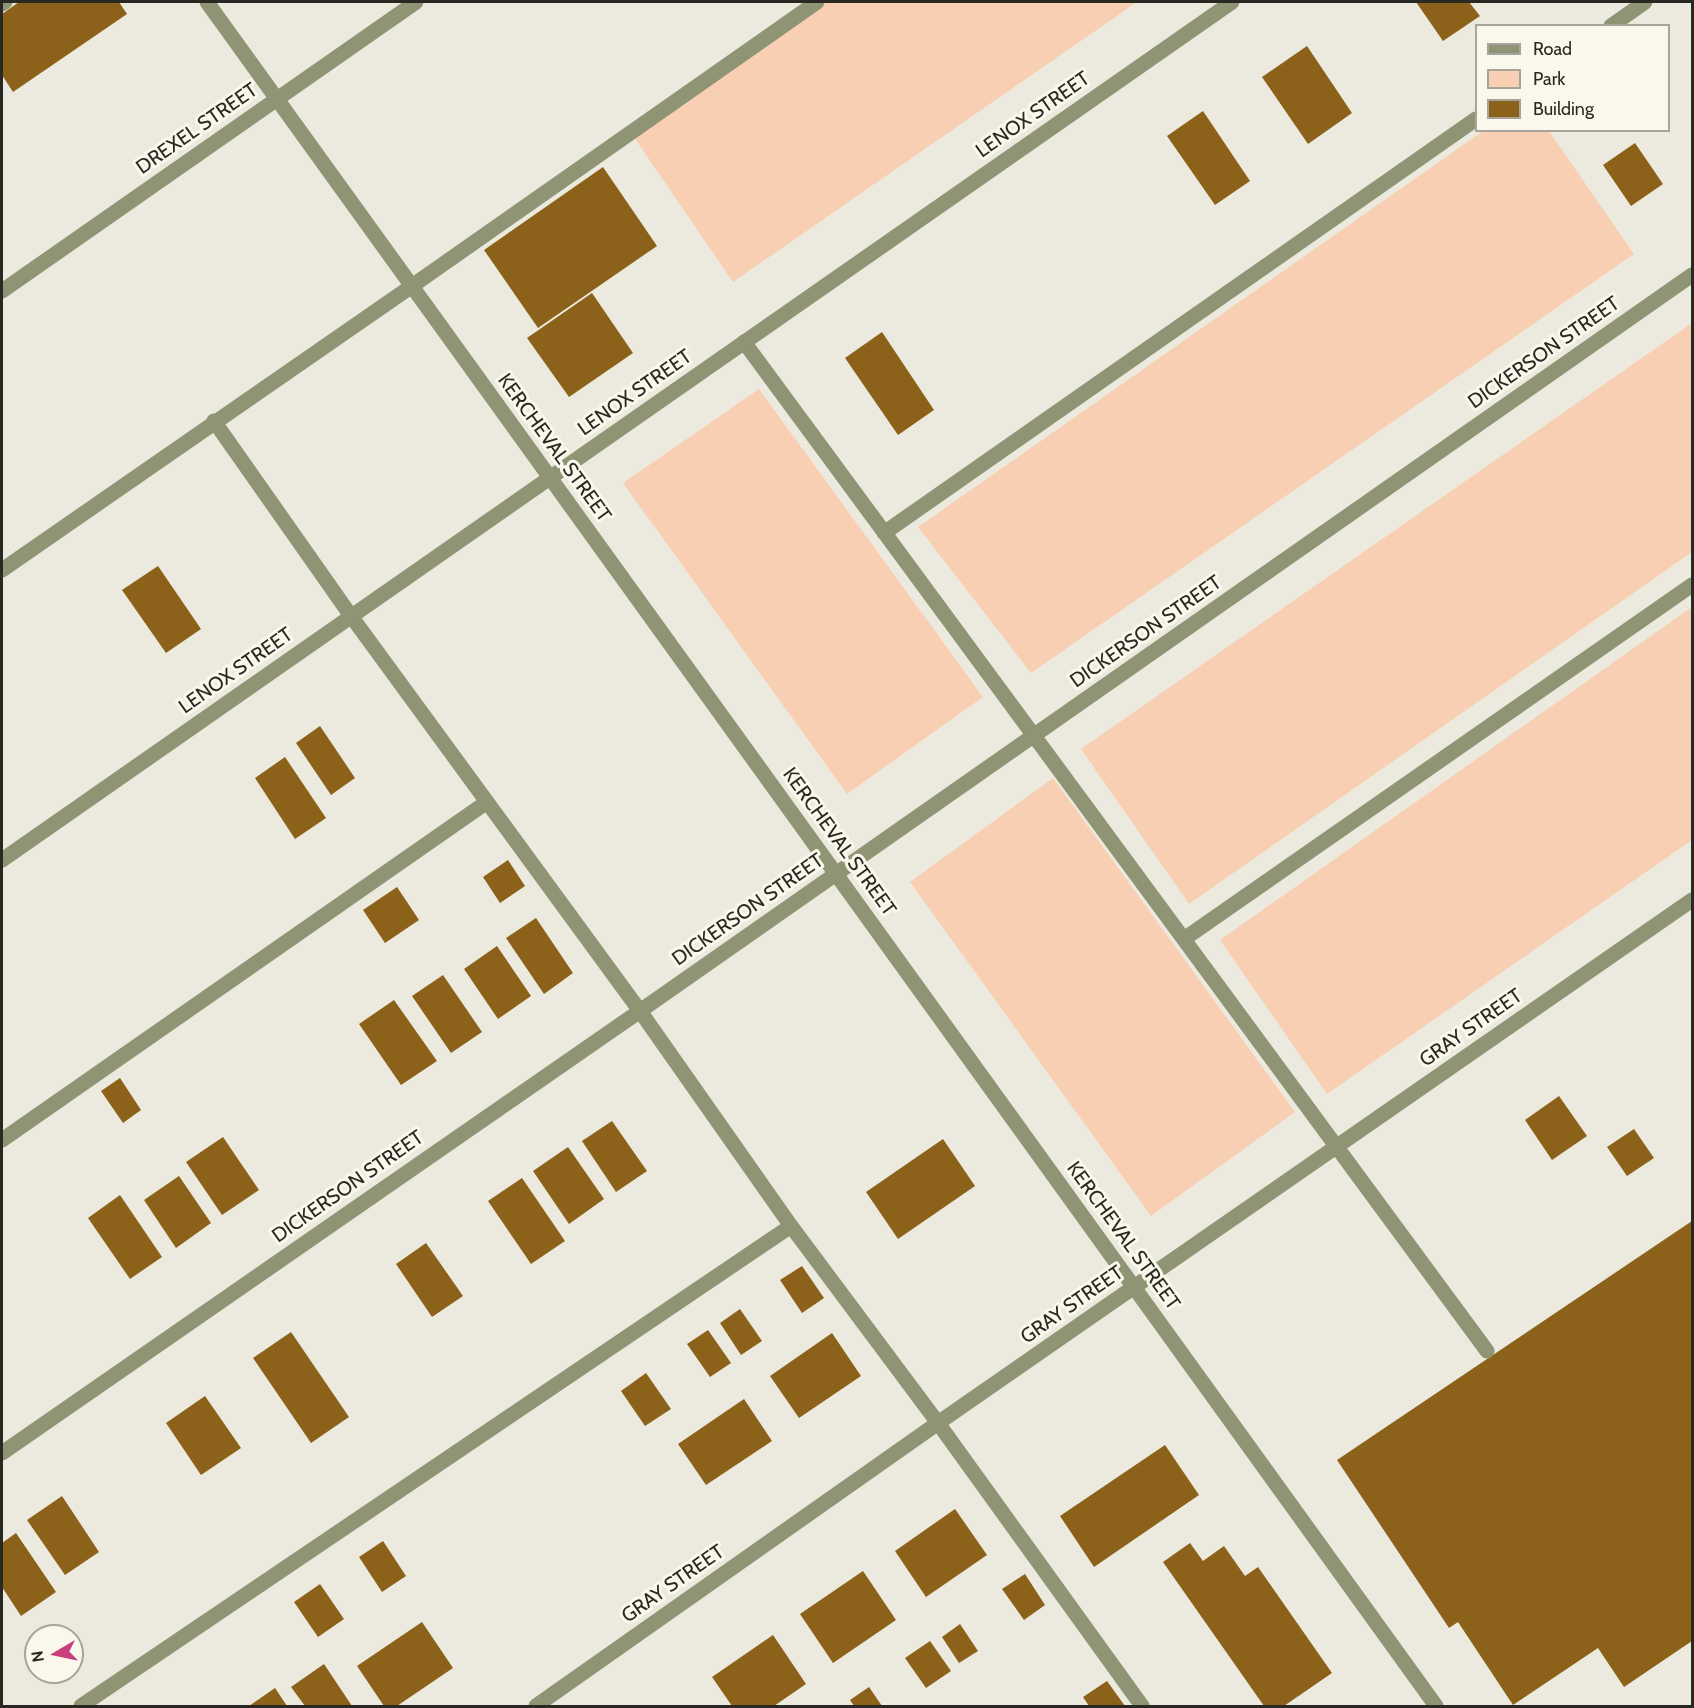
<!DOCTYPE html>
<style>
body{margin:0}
#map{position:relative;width:1694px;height:1708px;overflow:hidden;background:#eceade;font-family:Cabin,sans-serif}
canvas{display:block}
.frame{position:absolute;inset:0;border:3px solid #292823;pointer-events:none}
.legend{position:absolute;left:1475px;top:24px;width:195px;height:108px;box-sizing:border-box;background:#faf7eb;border:2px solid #a6a49b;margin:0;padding:8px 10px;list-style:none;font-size:18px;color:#292823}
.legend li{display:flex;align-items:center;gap:12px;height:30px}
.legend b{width:30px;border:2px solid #a6a49b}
.north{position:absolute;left:24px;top:1624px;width:60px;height:60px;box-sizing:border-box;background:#faf7eb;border:2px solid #a6a49b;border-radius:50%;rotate:261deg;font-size:16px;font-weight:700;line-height:24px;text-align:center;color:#292823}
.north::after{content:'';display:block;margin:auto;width:21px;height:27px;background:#c83f7c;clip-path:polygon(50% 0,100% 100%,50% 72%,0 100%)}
</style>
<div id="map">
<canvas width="1694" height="1708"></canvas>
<div class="frame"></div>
<ul class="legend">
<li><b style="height:8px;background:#8f9475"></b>Road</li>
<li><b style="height:16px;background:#f9cfb3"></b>Park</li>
<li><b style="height:16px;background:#8c6119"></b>Building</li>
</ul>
<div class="north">N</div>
</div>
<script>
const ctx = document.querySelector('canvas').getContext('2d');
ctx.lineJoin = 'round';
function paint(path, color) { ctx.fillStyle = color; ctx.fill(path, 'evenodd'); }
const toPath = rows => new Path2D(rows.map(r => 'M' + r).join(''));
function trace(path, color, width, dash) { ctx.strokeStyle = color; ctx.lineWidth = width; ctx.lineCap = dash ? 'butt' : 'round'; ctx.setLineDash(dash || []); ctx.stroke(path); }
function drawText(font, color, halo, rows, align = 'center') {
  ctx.font = font + ' Cabin,sans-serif'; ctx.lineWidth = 6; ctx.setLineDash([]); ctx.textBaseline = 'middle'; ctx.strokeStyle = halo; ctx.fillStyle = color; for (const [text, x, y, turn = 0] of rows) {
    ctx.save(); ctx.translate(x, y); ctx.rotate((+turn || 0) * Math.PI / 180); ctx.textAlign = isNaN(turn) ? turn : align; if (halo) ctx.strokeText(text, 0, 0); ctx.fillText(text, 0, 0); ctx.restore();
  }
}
const green = toPath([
 [826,2,1137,2,733,282,633,136],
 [1483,131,1549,131,1634,254,1031,673,918,527],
 [1692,323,1692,552,1189,904,1081,749],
 [759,389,983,697,847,794,623,483],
 [1692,607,1692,840,1327,1094,1220,940],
 [1053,778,1295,1112,1151,1216,910,882]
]);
const building = toPath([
 [19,2,119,2,127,14,13,92,2,75,2,14],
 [1416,2,1469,2,1480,16,1443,41],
 [1307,46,1352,113,1308,144,1262,77],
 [1203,111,1250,181,1215,205,1167,136],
 [1635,143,1663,184,1631,206,1603,165],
 [603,167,657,246,538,328,484,250],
 [592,293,633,353,569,397,527,338],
 [882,332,934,410,898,435,845,358],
 [158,566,201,629,166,653,122,590],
 [320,726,355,778,331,795,296,743],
 [285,757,326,818,295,839,255,778],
 [508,860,525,886,500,903,483,877],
 [397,887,419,920,385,943,363,910],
 [536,918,573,973,544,994,506,938],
 [497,946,531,996,498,1019,464,969],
 [443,975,482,1032,451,1053,412,996],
 [394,1000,437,1061,401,1085,359,1024],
 [120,1078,141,1110,123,1123,101,1091],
 [1559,1096,1587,1136,1552,1160,1525,1120],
 [612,1121,647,1171,616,1192,582,1141],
 [1634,1129,1654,1158,1627,1176,1607,1147],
 [223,1137,259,1190,222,1215,186,1162],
 [943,1139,975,1186,898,1239,866,1192],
 [568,1147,604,1199,569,1224,533,1171],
 [179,1176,211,1223,176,1248,144,1200],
 [522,1178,565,1241,531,1264,488,1201],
 [120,1195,162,1257,130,1279,88,1218],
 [1692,1221,1692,1641,1624,1687,1598,1648,1513,1705,1458,1622,1449,1628,1337,1460],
 [426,1243,463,1296,432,1317,396,1264],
 [802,1266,824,1298,802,1313,780,1280],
 [740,1309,762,1341,741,1355,720,1323],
 [708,1330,731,1363,710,1377,687,1344],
 [291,1332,349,1417,311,1443,253,1358],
 [832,1333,861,1376,799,1418,770,1376],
 [646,1373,671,1409,645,1426,621,1391],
 [205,1396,241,1448,201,1475,166,1423],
 [744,1399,772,1441,706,1485,678,1444],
 [1165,1445,1199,1495,1094,1567,1060,1516],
 [62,1496,99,1552,65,1575,27,1520],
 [955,1509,987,1555,926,1597,895,1551],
 [16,1533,56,1592,21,1616,2,1587,2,1543],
 [383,1541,406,1576,382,1592,359,1557],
 [1190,1543,1203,1561,1224,1546,1245,1576,1258,1567,1332,1673,1284,1706,1264,1706,1163,1562],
 [863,1571,896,1620,833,1663,800,1614],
 [1025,1574,1045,1605,1024,1620,1002,1589],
 [320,1584,344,1619,318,1637,294,1602],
 [422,1622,453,1668,397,1706,384,1706,357,1666],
 [960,1624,978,1651,959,1663,942,1637],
 [773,1635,806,1684,774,1706,732,1706,712,1677],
 [930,1641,951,1671,926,1688,905,1658],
 [324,1664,352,1706,305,1706,291,1687],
 [1107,1681,1125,1706,1089,1706,1083,1697],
 [869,1687,882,1706,854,1706,850,1700],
 [275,1688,287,1706,249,1706]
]);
const service = toPath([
 [2,4,5,2],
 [1611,26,1645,2],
 [744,342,1487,1351],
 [214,421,351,616,640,1011,791,1226,938,1423,1142,1706],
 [884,533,1476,119],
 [2,570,412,286,817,2],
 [1184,939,1692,585],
 [2,1140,487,802],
 [81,1706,791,1226]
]);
const minor = toPath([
 [2,291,416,2],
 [2,860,1232,2],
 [2,1453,640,1011,1692,275],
 [536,1706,938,1423,1692,900]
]);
const tertiary = toPath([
 [207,2,1436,1706]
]);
const streetNames = [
 ["LENOX STREET",1033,115,-35],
 ["DREXEL STREET",197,129,-35],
 ["DICKERSON STREET",1544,353,-35],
 ["LENOX STREET",635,393,-35],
 ["KERCHEVAL STREET",554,448,54],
 ["DICKERSON STREET",1146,632,-35],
 ["LENOX STREET",236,671,-35],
 ["KERCHEVAL STREET",839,842,54],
 ["DICKERSON STREET",748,910,-35],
 ["GRAY STREET",1471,1028,-35],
 ["DICKERSON STREET",348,1187,-35],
 ["KERCHEVAL STREET",1123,1236,54],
 ["GRAY STREET",1072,1305,-35],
 ["GRAY STREET",673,1584,-35]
];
paint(green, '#f9cfb3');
paint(building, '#8c6119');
trace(service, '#8f9475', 15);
trace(minor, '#8f9475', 15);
trace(tertiary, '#8f9475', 15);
drawText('20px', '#292823', '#faf7eb', streetNames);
</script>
